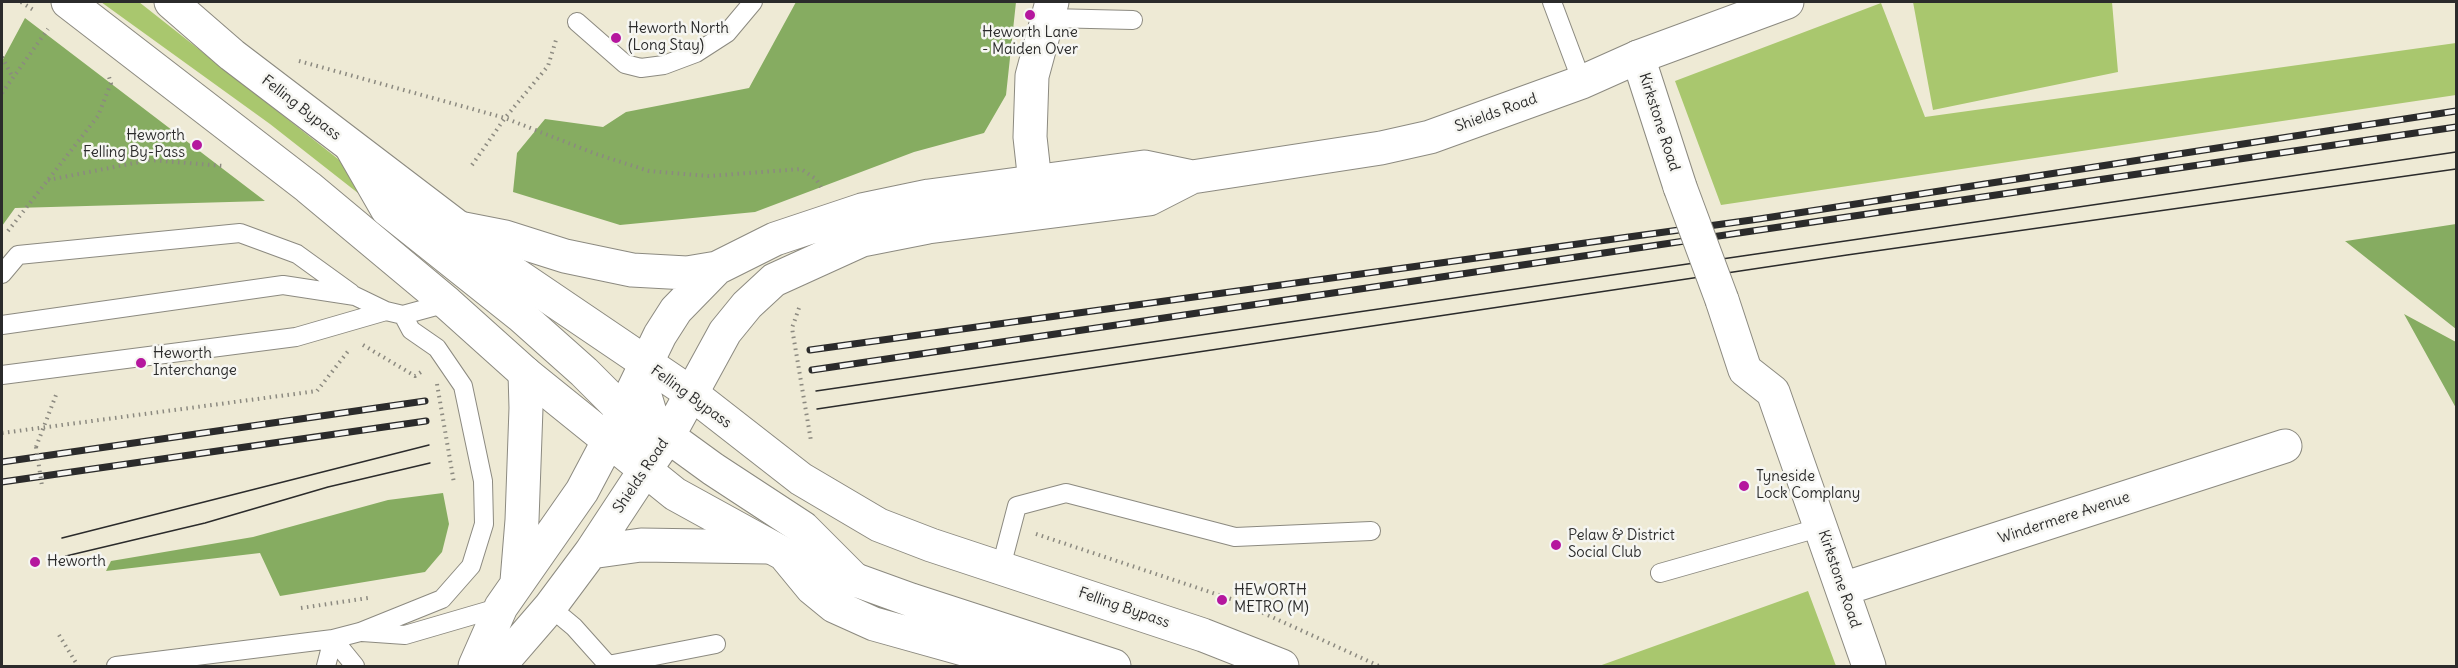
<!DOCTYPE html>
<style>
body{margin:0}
#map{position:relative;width:2458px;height:668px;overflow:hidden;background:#eeead5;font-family:Delius,sans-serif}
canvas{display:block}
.frame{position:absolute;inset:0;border:3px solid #2b2b2b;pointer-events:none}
</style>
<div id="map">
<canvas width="2458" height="668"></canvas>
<div class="frame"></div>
</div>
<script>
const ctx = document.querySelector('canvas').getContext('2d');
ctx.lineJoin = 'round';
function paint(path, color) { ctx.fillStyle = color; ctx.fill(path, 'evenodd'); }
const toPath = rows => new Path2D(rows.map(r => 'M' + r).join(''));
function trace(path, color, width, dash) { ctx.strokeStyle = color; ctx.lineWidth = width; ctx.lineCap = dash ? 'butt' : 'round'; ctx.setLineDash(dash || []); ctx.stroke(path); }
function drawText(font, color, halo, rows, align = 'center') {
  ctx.font = font + ' Delius,sans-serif'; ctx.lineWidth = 5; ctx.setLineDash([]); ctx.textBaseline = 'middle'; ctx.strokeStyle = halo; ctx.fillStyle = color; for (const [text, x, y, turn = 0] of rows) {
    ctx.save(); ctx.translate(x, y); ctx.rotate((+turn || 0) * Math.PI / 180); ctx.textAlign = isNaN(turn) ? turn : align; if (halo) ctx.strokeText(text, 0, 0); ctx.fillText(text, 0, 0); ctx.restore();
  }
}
const green = toPath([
 [101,2,139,2,385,196,377,208,270,124],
 [1913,2,2112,2,2118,72,1933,110],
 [1881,3,1925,117,2456,43,2456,95,1721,205,1675,81],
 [1808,591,1836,666,1599,666]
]);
const forest = toPath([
 [796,2,1016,2,1006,95,984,133,914,152,755,212,620,225,513,192,517,153,545,119,603,127,626,112,749,88],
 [25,18,265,201,15,208,2,226,2,61],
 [2456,224,2456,329,2345,241,2346,241],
 [2404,314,2456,342,2456,408],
 [443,493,449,524,442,552,425,572,280,596,260,553,106,571,111,561,253,537,388,500]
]);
const path = toPath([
 [21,2,35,11],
 [2,57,12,76],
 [299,61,505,118,596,154,649,171,709,176,801,169,816,179,821,187],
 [2,93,48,29],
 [472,165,505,118,548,66,556,40],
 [48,180,150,160,224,166],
 [8,231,98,116,111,83,109,77],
 [799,308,792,328,811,441],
 [363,345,415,376,421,372],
 [2,433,317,391,349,350],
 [36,447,56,395],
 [1036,534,1237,601,1379,666],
 [301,608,368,598],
 [59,635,78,666]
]);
const lane = toPath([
 [1552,2,1582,82],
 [1049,18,1133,20],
 [577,22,625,64,641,68,664,65,696,53,727,33,753,2],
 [2,274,18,255,240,233,297,254,351,293],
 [2,325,283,285,355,296,386,311,403,315,447,303],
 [2,375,296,337,386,311],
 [1001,567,1017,506,1066,493,1235,537,1371,531],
 [1660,573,1822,527],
 [550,607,574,627,608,665,716,644],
 [362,632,405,635,501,607],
 [333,639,355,666],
 [116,666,333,639,360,632,442,599,471,566,484,524,483,481,463,386,437,348,411,330,403,315],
 [326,666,333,639]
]);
const street = toPath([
 [1638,57,1680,187],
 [1038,210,1030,137,1032,76,1052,2],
 [1722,300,1745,370,1773,392,1869,666],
 [1843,589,2285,446]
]);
const secondary = toPath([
 [352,148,387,209,520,315,584,372,631,419,645,451,645,470,591,552,550,607,499,666],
 [591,552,641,545,767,547],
 [517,581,522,520,526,408,525,373],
 [475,666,501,607,582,491,609,440]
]);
const primary = toPath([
 [459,228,505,237,565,256,632,270,687,273,717,268,775,239,862,210,929,196,1144,167,1192,177],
 [646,364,645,396,652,419,658,429,713,469,803,528,855,580],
 [609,440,660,335,676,310,717,268],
 [645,470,667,438,725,332,747,305,774,280,862,240,928,227,1149,199,1192,177,1381,148,1430,137,1582,82,1638,57,1787,2]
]);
const highway = toPath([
 [68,2,308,187,447,303,525,373,675,494,784,554,911,600,1114,666],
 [171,2,232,55,459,228,509,270,692,394,801,479,879,525,931,545,1203,635,1282,666],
 [784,554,812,588,834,606,874,624,1010,662,1073,665]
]);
const tram = toPath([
 [816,391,2456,152],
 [817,409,1847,255,2456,169],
 [62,538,429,445],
 [66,556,205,523,328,487,430,463]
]);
const rail = toPath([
 [810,350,1759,219,2456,111],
 [812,370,2456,127],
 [2,462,425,401],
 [2,482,426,421]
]);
const pathBridge = toPath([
 [437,384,454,483],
 [36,447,42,486]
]);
const streetBridge = toPath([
 [1680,187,1722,300]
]);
const markers = [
 [1030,15,6,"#b5179e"],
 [616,38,6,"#b5179e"],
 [197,145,6,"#b5179e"],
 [141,363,6,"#b5179e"],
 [1744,486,6,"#b5179e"],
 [1556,545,6,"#b5179e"],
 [35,562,6,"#b5179e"],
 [1222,600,6,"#b5179e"]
];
const poiNames = [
 ["Heworth North",628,29],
 ["(Long Stay)",628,46],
 ["Heworth Lane",1030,33,"center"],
 ["- Maiden Over",1030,50,"center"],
 ["Heworth",185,136,"right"],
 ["Felling By-Pass",185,153,"right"],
 ["Heworth",153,354],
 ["Interchange",153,371],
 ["Tyneside",1756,477],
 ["Lock Complany",1756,494],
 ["Pelaw & District",1568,536],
 ["Social Club",1568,553],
 ["Heworth",47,562],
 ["HEWORTH",1234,591],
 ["METRO (M)",1234,608]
];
const streetNames = [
 ["Felling Bypass",301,108,38],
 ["Shields Road",1496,113,-20],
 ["Kirkstone Road",1659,122,72],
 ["Felling Bypass",691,397,36],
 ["Shields Road",641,476,-56],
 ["Windermere Avenue",2064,518,-18],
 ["Kirkstone Road",1839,579,71],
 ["Felling Bypass",1124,608,19]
];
paint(green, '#a9c76e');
paint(forest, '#86ac61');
trace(lane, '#8c8a80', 20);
trace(street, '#8c8a80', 35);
trace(secondary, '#8c8a80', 35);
trace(primary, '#8c8a80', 35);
trace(highway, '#8c8a80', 35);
trace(path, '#8c8a80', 4, [1.5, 4.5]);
trace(lane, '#fff', 18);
trace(street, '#fff', 33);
trace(secondary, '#fff', 33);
trace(primary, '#fff', 33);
trace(highway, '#fff', 33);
trace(tram, '#2b2b2b', 1.5);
trace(rail, '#2b2b2b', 7);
trace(rail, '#f6f6f2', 4.5, [14]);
trace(streetBridge, '#8c8a80', 35, []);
trace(pathBridge, '#8c8a80', 4, [1.5, 4.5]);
trace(streetBridge, '#fff', 33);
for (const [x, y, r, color] of markers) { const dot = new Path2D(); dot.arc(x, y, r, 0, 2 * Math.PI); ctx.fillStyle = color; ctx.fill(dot); trace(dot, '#f6f6f2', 2); }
drawText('15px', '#2b2b2b', '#f6f6f2', poiNames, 'left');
drawText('15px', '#2b2b2b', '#f6f6f2', streetNames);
</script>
